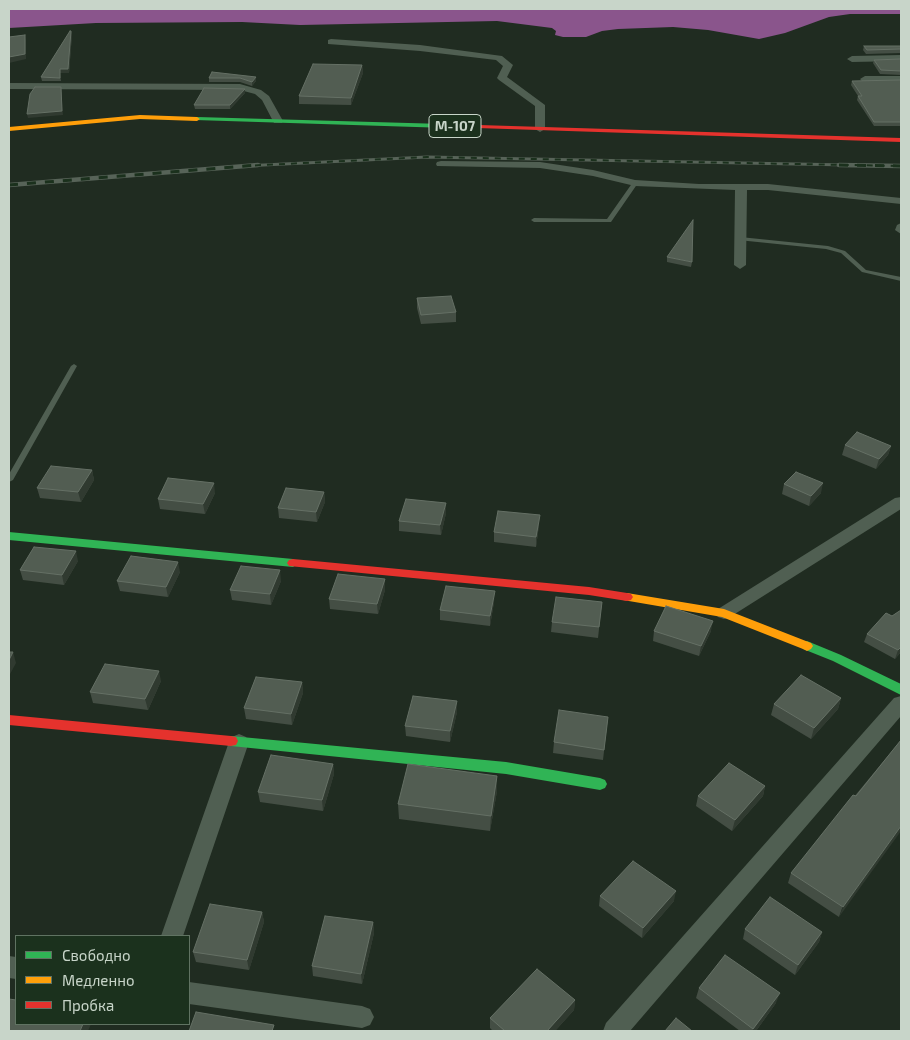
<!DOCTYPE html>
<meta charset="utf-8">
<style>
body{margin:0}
#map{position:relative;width:910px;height:1040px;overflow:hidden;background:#202c21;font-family:"Exo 2",sans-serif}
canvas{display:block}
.frame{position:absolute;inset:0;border:10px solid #c8d5c9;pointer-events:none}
.legend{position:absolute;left:15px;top:935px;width:175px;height:90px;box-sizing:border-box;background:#1b311d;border:1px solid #607362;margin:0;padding:6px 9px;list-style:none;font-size:15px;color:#c8d5c9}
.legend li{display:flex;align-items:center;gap:10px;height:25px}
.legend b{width:25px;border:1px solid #607362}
</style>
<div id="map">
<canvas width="910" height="1040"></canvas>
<div class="frame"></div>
<ul class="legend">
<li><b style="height:6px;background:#30b455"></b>Свободно</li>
<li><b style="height:6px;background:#ff9f0a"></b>Медленно</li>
<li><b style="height:6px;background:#e5322d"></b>Пробка</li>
</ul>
</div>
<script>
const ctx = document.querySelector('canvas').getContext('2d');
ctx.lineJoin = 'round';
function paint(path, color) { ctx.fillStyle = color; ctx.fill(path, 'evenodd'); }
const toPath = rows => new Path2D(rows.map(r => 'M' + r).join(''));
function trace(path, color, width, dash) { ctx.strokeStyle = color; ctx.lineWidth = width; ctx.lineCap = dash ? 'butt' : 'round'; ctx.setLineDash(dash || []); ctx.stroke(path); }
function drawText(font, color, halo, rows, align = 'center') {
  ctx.font = font + ' "Exo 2",sans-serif'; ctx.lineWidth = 4.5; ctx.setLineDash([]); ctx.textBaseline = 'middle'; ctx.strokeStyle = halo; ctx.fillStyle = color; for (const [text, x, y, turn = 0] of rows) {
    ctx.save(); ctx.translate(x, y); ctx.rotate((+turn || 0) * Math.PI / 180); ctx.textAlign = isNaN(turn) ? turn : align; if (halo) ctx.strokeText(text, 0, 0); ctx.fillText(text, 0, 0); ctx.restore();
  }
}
const water = toPath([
 [9,9,901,9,901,14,850,14,829,17,785,33,759,39,708,30,673,27,618,29,602,31,586,37,563,37,555,35,556,31,552,28,497,21,300,25,242,22,96,23,9,28]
]);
const lane = toPath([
 [633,182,638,183,611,222,534,222,531,220,534,218,607,219,633,182],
 [740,237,828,246,845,251,866,270,901,277,901,281,862,272,841,253,826,249,738,240,737,239,740,237],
 [74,364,77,366,13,480,9,482,9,474,71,366,74,364]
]);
const street = toPath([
 [331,39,420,45,502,56,513,65,507,77,545,105,545,129,540,132,535,129,535,106,499,80,497,78,503,66,496,60,420,51,328,44,328,40,331,39],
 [901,55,901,61,852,62,847,59,852,56,901,55],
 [865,76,901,76,901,82,862,81,860,79,865,76],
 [9,83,240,84,261,90,269,96,283,121,282,123,274,123,262,100,255,94,240,90,9,89,9,83],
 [441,161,540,162,593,170,635,180,699,184,768,184,901,198,901,204,768,190,747,190,746,265,740,269,734,265,735,190,635,186,593,176,540,168,437,166,436,164,437,162,441,161],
 [901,223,901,234,895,230,897,225,901,223],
 [901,497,901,509,730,617,724,619,718,617,715,613,718,609,895,498,901,497],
 [901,696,901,716,630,1031,603,1031,606,1023,894,698,901,696],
 [239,734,246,737,249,742,183,936,161,936,229,742,232,737,239,734],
 [9,956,16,957,16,979,9,978,9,956],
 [189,982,362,1006,370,1009,374,1017,370,1025,362,1028,189,1004,189,982]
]);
const fast = toPath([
 [197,117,479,125,483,127,479,129,195,120,195,118,197,117],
 [9,532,293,559,299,563,293,567,9,540,9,532],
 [807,641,841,655,901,684,901,695,833,661,803,649,801,646,803,643,807,641],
 [231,736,506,762,600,778,605,780,607,784,605,788,600,790,506,774,231,746,226,745,224,741,226,737,231,736]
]);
const slow = toPath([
 [140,115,197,117,200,119,197,121,140,119,9,131,9,127,140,115],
 [627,593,724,609,811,643,813,646,811,649,807,651,803,649,722,617,623,600,621,597,623,594,627,593]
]);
const jam = toPath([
 [479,125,901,138,901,142,477,128,475,127,479,125],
 [293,559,589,587,627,593,631,594,633,597,631,600,627,601,589,595,289,566,287,563,289,560,293,559],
 [9,715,231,736,236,737,238,741,236,745,231,746,9,725,9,715]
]);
const railFar1 = toPath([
 [243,166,427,157,901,166]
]);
const rail = toPath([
 [839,165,901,166],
 [9,185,258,165]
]);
const wall = toPath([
 [71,31,72,34,69,73,60,73,61,81,42,81,41,77],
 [864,46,901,46,901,53,866,54,863,50],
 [901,59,901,75,880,74,873,63,874,60],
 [362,65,363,73,351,105,299,104,299,96],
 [212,72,256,81,252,86,240,82,209,82,209,78],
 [901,80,901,126,874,126,857,100,858,96,851,85,852,81],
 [245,93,230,109,195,109,194,105],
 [667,257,692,262,691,267,667,262],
 [417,298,456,312,456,322,421,324,417,308],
 [845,445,891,446,888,455,876,469,842,455],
 [92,470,94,480,81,502,40,498,37,488],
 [784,484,821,493,809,506,782,494],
 [324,492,325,502,317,522,279,518,278,508],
 [215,493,205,514,160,509,158,499],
 [446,513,441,535,399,531,399,521],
 [539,525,536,547,494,542,494,532],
 [78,561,64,585,23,580,20,570],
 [180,572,168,597,120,591,117,581],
 [385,579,385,590,378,614,330,609,329,599],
 [281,581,271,605,232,600,230,590],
 [494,602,490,626,440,620,440,610],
 [602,602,598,638,551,632,552,622],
 [901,610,901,652,895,659,864,642,867,634],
 [654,631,711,631,699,656,653,641],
 [161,681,148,710,93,703,90,692],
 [302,682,303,693,292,725,246,719,244,708],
 [841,698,838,709,811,739,771,715,774,704],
 [457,712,450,742,406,736,405,726],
 [608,717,603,760,553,753,554,742],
 [901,740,839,917,788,883,791,873],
 [333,764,334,774,323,811,260,802,258,792],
 [497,776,497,791,490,831,399,819,398,804],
 [765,786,763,796,732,831,696,806,698,796],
 [600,896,674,901,642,938,599,906],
 [262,912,264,922,249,970,196,962,193,952],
 [373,922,374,933,362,984,313,976,312,966],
 [745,929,822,932,819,942,795,975,743,939],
 [699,988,776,1003,756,1031,740,1031,696,998],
 [575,1000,574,1010,555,1031,493,1031,490,1028,490,1018]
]);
const shadedWall = toPath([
 [71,31,72,34,69,73,60,73,61,81,60,69],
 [25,35,26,40,26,59,9,63,9,57],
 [362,65,363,73,351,105,351,98],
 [256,77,256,81,252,86,252,82],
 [61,87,63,115,28,118,27,114],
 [245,89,245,93,230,109,230,105],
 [891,446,888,455,876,469,879,459],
 [92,470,94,480,81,502,78,492],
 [214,483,215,493,205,514,203,504],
 [823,483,821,493,809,506,811,496],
 [324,492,325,502,317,522,316,512],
 [446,503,446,513,441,535,440,525],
 [540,515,539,525,536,547,536,537],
 [76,551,78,561,64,585,62,575],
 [178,562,180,572,168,597,166,587],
 [280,570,281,581,271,605,270,594],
 [385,579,385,590,378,614,377,604],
 [495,591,494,602,490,626,490,616],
 [713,621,711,631,699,656,701,646],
 [901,647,901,652,895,659,898,650],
 [13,652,16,663,9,676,9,660],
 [159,671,161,681,148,710,145,699],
 [302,682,303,693,292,725,291,714],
 [841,698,838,709,811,739,814,728],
 [457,701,457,712,450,742,450,731],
 [333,764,334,774,323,811,322,800],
 [497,776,497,791,490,831,491,816],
 [765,786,763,796,732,831,735,820],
 [901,826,901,831,839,917,843,907],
 [676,891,674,901,642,938,643,928],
 [262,912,264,922,249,970,247,960],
 [373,922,374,933,362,984,361,974],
 [822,932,819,942,795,975,798,965],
 [780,993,776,1003,756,1031,752,1031,753,1029],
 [575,1000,574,1010,555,1031,547,1031],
 [83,1024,91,1024,88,1031,80,1031]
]);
const building = toPath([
 [70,31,71,31,68,69,60,69,60,78,41,77,70,31],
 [25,35,25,54,9,57,9,37,25,35],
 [864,46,901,46,901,49,867,50,864,46],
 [901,59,901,71,881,70,874,60,901,59],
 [313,64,362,65,351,98,299,96,313,64],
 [212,72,256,77,252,82,240,78,209,78,212,72],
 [901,80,901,122,874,122,858,96,862,96,852,81,901,80],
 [35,87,61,87,62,111,27,114,30,94,35,87],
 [204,88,245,89,230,105,194,105,204,88],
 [693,220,692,262,667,257,693,220],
 [451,296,456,312,421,315,417,298,451,296],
 [857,432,891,446,879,459,845,445,857,432],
 [51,466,92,470,78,492,37,488,51,466],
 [796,472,823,483,811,496,784,484,796,472],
 [168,478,214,483,203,504,158,499,168,478],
 [286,488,324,492,316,512,278,508,286,488],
 [406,499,446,503,440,525,399,521,406,499],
 [498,511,540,515,536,537,494,532,498,511],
 [34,547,76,551,62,575,20,570,34,547],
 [131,556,178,562,166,587,117,581,131,556],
 [241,566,280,570,270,594,230,590,241,566],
 [338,574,385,579,377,604,329,599,338,574],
 [446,586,495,591,490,616,440,610,446,586],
 [556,597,602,602,599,627,552,622,556,597],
 [666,606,713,621,701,646,654,631,666,606],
 [901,610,901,647,898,650,867,634,886,613,892,616,901,610],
 [9,652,13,652,9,660,9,652],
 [105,664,159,671,145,699,90,692,105,664],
 [801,675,841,698,814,728,774,704,801,675],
 [256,677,302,682,291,714,244,708,256,677],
 [413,696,457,701,450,731,405,726,413,696],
 [559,710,608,717,604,750,554,742,559,710],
 [901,740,901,826,843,907,791,873,853,795,856,796,901,740],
 [271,755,333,764,322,800,258,792,271,755],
 [729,763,765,786,735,820,698,796,729,763],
 [408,764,497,776,491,816,398,804,408,764],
 [633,861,676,891,643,928,600,896,633,861],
 [770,897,822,932,798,965,745,929,770,897],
 [210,904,262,912,247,960,193,952,210,904],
 [325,916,373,922,361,974,312,966,325,916],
 [725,955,780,993,753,1029,699,988,725,955],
 [537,969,575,1000,547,1031,505,1031,490,1018,537,969],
 [9,999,16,1000,16,1024,83,1024,80,1031,9,1031,9,999],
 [196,1012,274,1025,272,1031,189,1031,196,1012],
 [676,1018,692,1031,665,1031,676,1018]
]);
const shields = [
 [455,126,52]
];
const shieldNames = [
 ["М-107",455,126]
];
paint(water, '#8a558c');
paint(lane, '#505f52');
paint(street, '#505f52');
paint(fast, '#30b455');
paint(slow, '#ff9f0a');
paint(jam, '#e5322d');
trace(railFar1, '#576358', 3);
trace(rail, '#576358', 4.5);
trace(railFar1, '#1b311d', 2, [6]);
trace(rail, '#1b311d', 3, [9]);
paint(wall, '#444e44');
paint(shadedWall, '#303a30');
paint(building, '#525d52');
trace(building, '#657065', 1);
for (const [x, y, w] of shields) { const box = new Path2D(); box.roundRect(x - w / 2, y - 11.5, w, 23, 4); ctx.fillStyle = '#1b311d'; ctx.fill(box); trace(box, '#c8d5c9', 1); }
drawText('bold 14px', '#c8d5c9', null, shieldNames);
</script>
